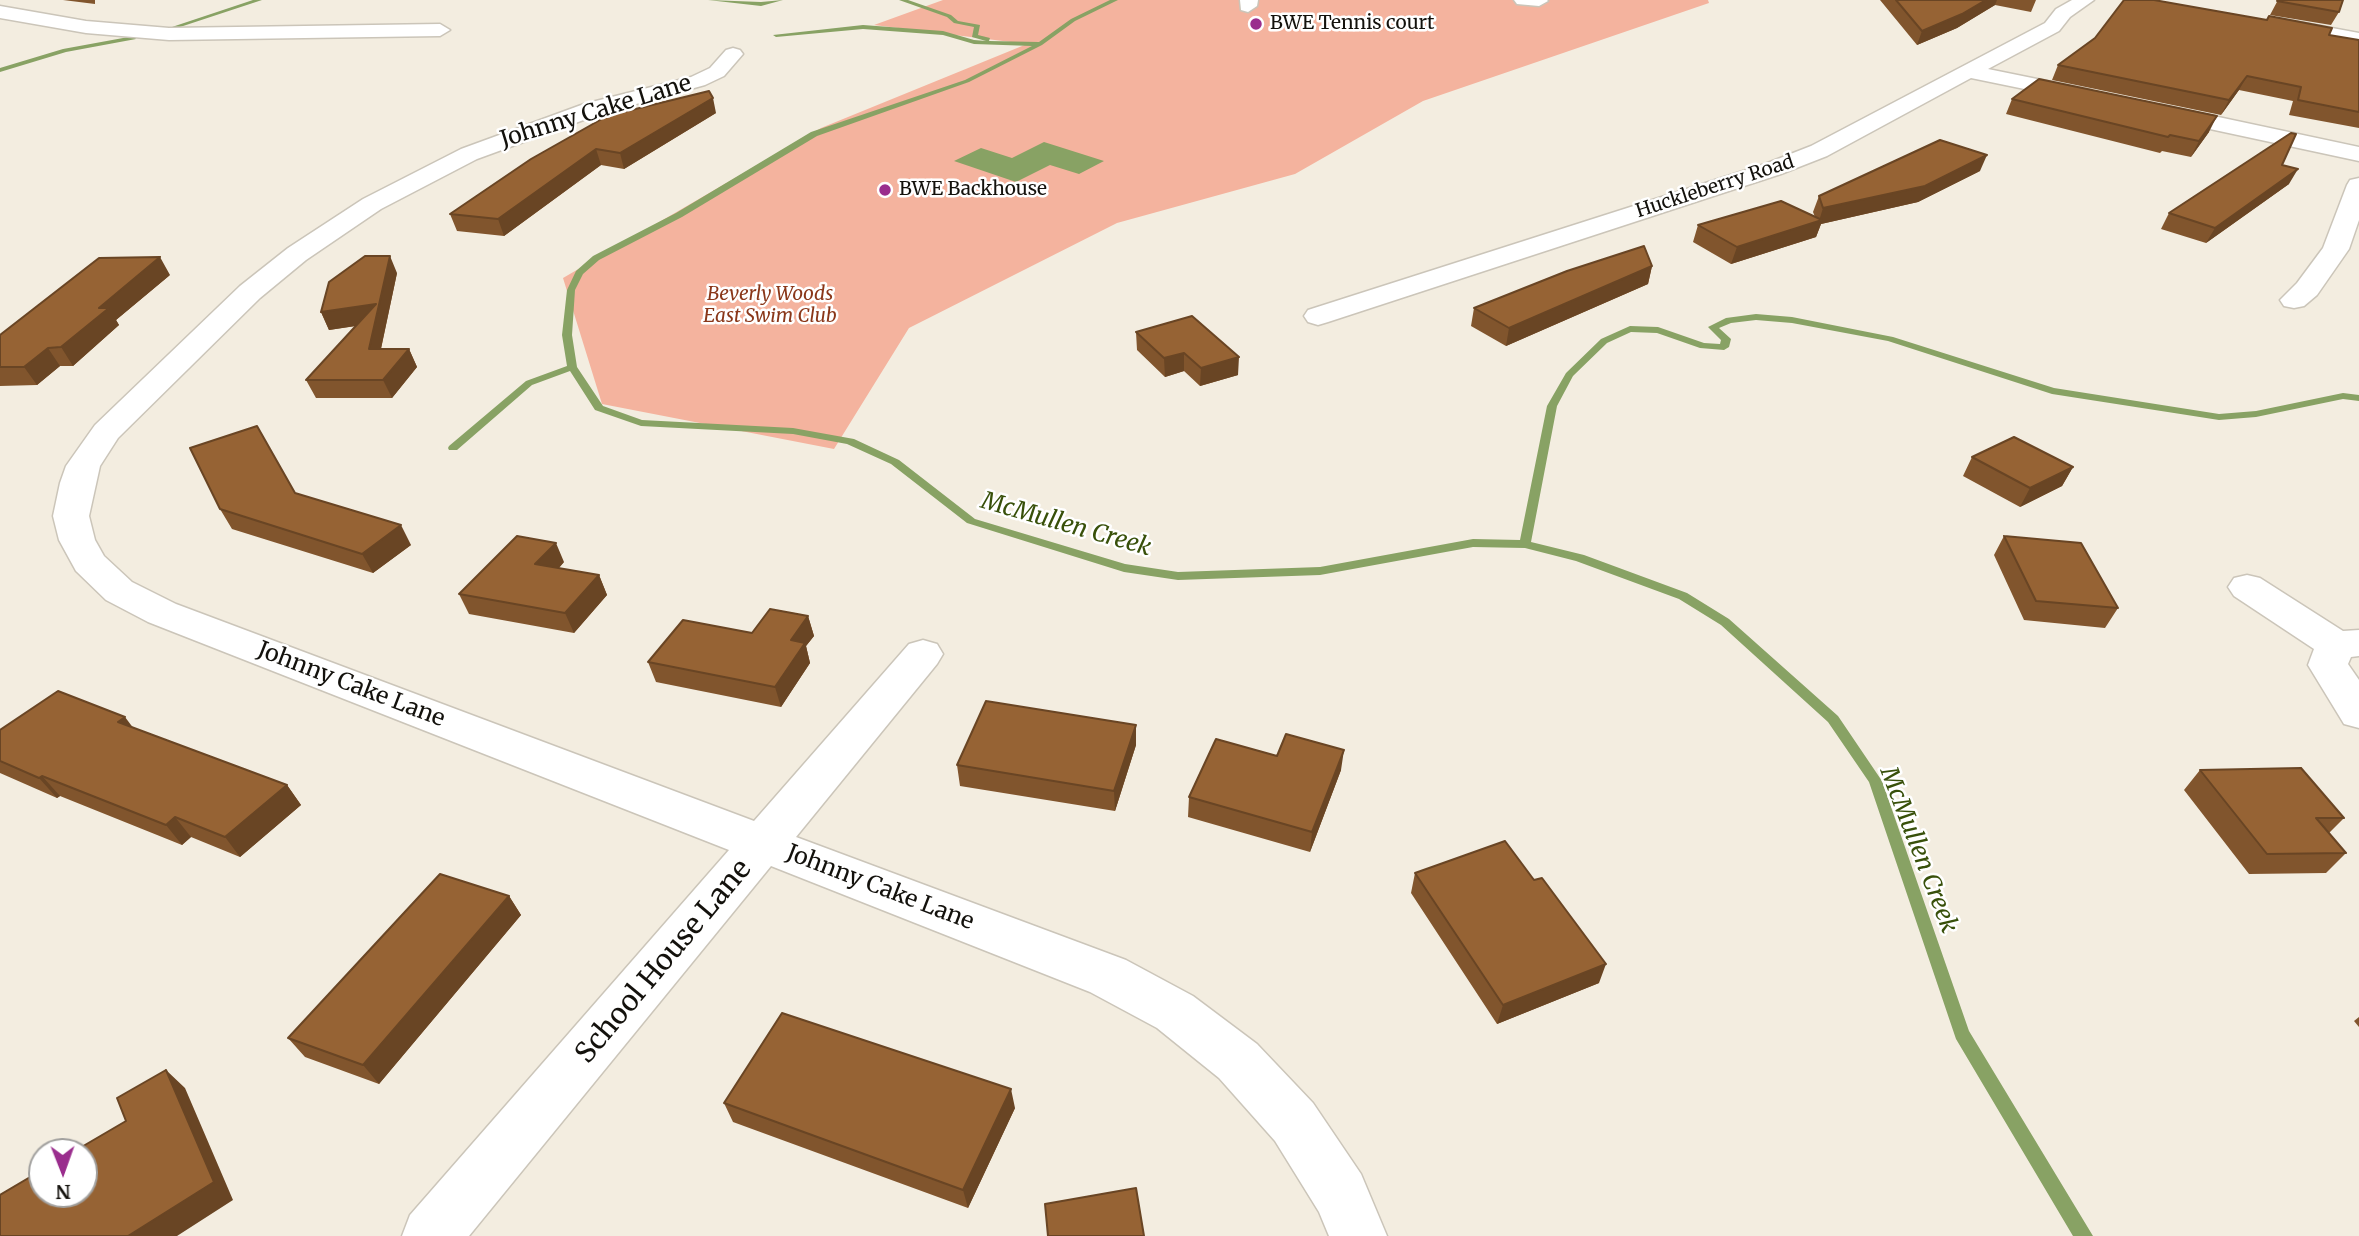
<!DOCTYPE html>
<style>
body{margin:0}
#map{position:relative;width:2359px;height:1236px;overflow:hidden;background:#f3ede0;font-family:Merriweather,serif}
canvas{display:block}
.north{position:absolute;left:28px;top:1138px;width:70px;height:70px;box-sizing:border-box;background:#fff;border:2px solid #a1a09e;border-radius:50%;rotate:179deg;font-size:19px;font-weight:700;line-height:28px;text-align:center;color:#13110c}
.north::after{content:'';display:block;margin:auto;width:24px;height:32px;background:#9a2d8d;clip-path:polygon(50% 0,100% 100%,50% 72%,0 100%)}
</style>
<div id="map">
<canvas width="2359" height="1236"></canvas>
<div class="north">N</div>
</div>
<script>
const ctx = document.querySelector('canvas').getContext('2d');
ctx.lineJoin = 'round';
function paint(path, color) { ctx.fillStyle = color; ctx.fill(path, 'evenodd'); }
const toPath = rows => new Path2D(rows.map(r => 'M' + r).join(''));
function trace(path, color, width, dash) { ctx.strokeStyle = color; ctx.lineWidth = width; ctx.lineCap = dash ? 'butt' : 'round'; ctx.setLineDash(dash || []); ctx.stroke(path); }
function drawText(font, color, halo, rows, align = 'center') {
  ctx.font = font + ' Merriweather,serif'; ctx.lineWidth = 5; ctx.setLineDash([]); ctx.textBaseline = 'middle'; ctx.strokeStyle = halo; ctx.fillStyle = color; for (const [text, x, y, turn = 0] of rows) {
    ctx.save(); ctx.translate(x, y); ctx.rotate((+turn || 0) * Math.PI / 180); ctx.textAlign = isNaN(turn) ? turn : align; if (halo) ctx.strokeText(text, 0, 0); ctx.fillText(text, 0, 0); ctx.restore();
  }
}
const green = toPath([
 [943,0,1708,0,1709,3,1423,101,1295,174,1117,223,909,328,834,449,602,404,563,278,821,128,1027,44,874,25]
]);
const water = toPath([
 [1044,142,1104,161,1079,174,1050,165,1016,182,954,161,981,148,1012,158]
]);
const stream = toPath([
 [253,0,262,0,174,29,169,28,253,0],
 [708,0,761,2,783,0,761,6,708,0],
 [899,0,908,0,951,15,958,21,980,25,978,35,990,38,989,41,1039,42,1071,19,1110,0,1118,0,1075,21,1042,45,969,82,817,136,682,217,599,260,583,274,575,290,572,335,577,367,603,406,642,420,793,428,854,439,899,460,975,519,1125,564,1178,572,1320,567,1473,539,1520,540,1547,406,1566,373,1601,339,1630,326,1658,327,1704,343,1720,344,1721,340,1708,327,1726,318,1756,314,1792,317,1893,337,2054,388,2219,414,2256,411,2343,393,2359,395,2359,401,2343,399,2256,417,2219,420,2052,394,1888,341,1792,323,1756,320,1731,323,1719,328,1731,339,1729,347,1724,350,1700,348,1657,333,1631,332,1607,343,1573,376,1557,406,1531,542,1584,555,1687,593,1729,619,1838,716,1882,781,1969,1031,2093,1236,2073,1236,1956,1039,1869,782,1828,722,1721,625,1679,599,1576,561,1525,548,1473,547,1320,575,1178,580,1124,572,967,523,891,464,847,444,793,434,641,426,595,410,570,371,532,385,457,450,449,450,448,448,449,446,526,381,567,366,562,335,567,290,576,271,593,256,676,213,811,132,965,80,1032,46,974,44,943,35,863,29,776,37,773,35,863,25,943,31,974,40,986,41,972,37,974,27,954,23,947,17,899,0],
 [134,36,136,39,66,52,0,72,0,68,63,49,134,36]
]);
const street = toPath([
 [1240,0,1258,0,1257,6,1248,12,1241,10,1240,0],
 [1514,0,1547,0,1548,1,1539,6,1517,4,1514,0],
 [2072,0,2094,0,2070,17,2059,31,1988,69,2091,90,2094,95,2091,100,2083,101,1971,78,1827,156,1781,174,1328,322,1318,325,1308,322,1304,316,1308,310,1765,164,1811,146,2045,23,2056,9,2072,0],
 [0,6,86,21,169,28,440,24,450,30,440,36,169,40,86,33,0,18,0,6],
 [2278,18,2359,33,2359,45,2271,28,2268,24,2278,18],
 [733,48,740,50,743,54,724,76,705,85,600,114,477,159,381,209,306,260,260,298,118,438,100,466,89,516,95,540,104,556,132,582,176,604,754,821,909,644,923,640,937,644,943,654,937,664,796,837,1126,960,1193,996,1257,1044,1313,1103,1361,1174,1387,1236,1329,1236,1319,1212,1275,1141,1219,1078,1157,1028,1090,992,771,866,469,1236,402,1236,410,1215,729,850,148,622,106,600,76,571,59,540,53,516,60,483,66,466,95,425,240,286,288,248,363,199,461,149,584,104,691,77,710,68,726,50,733,48],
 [2162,105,2359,147,2359,161,2154,117,2151,112,2154,107,2162,105],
 [2359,178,2359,220,2349,249,2317,295,2304,306,2294,308,2284,306,2280,300,2297,283,2323,248,2347,185,2350,180,2359,178],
 [2247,575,2260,578,2343,631,2359,630,2359,656,2351,657,2348,664,2359,680,2359,728,2344,724,2308,665,2314,649,2234,596,2228,587,2234,578,2247,575]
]);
const wall = toPath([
 [63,0,95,0,95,4],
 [1880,0,2036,0,2031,12,1995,5,1957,28,1917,45],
 [2278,0,2339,12,2331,25,2270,15],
 [2329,35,2359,40,2359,128,2289,115,2293,101,2239,90,2221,115,2052,80,2058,65],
 [2012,99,2209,132,2191,157,2162,151,2160,153,2006,114],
 [716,113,624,169,601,165,504,236,457,231,450,214,607,116],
 [2282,165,2289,184,2206,243,2161,229,2169,213],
 [1980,171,1918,202,1821,224,1816,237,1731,264,1693,242,1698,225,1815,217,1813,212,1819,196],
 [1652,266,1648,284,1506,346,1471,326,1474,308],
 [397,273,381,349,409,349,417,367,392,398,316,398,306,380,356,326,329,330,321,312],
 [170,275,116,320,119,325,73,366,60,366,37,385,0,386,0,335],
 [1136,332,1238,375,1200,386,1184,371,1165,377,1137,350],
 [1972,457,2073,467,2062,486,2020,507,1963,476],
 [295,493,411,545,373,573,232,529,220,509],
 [2004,536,2118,608,2105,628,2024,620,1994,555],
 [564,562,559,568,599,575,607,595,574,633,469,614,459,594],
 [808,616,814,636,806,646,810,663,781,707,656,682,648,662],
 [1136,725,1136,745,1115,811,960,786,957,765],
 [132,727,287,785,301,805,240,857,191,837,182,845,60,796,57,798,0,773,0,730],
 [1277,756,1341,770,1310,852,1188,817,1189,797],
 [2200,770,2344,818,2329,833,2346,853,2326,873,2249,874,2184,790],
 [1415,873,1599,983,1497,1024,1411,893],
 [509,896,521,915,379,1084,305,1057,288,1038],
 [2359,1017,2359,1027,2354,1021],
 [724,1103,1015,1108,968,1208,733,1122]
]);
const shadedWall = toPath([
 [1986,0,1997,0,1995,5,1957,28,1917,45,1922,31],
 [2247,76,2239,90,2221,115,2229,100],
 [713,98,716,113,624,169,620,153],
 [2217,116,2209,132,2191,157,2199,141],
 [596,149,601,165,504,236,498,219],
 [1987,155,1980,171,1918,202,1821,224,1816,237,1731,264,1737,247,1819,221,1823,208],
 [2298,169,2289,184,2206,243,2215,228],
 [390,256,397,273,377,367,369,349,374,323,329,330,321,312],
 [160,257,170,275,116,320,119,325,73,366,61,347,99,308],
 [1652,266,1648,284,1506,346,1509,328],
 [48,348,60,366,37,385,24,367],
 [409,349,417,367,392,398,383,380],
 [1184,353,1184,371,1165,377,1164,358],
 [1239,357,1238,375,1200,386,1201,368],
 [2073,467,2062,486,2020,507,2030,488],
 [401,525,411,545,373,573,362,554],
 [556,543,564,562,544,584,535,564],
 [599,575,607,595,574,633,565,613],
 [808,616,814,636,806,646,810,663,781,707,775,687,791,640],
 [125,717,140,737,118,722],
 [1136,725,1136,745,1115,811,1114,791],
 [1344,750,1341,770,1310,852,1312,832],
 [42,776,60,796,57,798,39,778],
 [287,785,301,805,240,857,225,837],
 [175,817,191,837,182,845,166,825],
 [509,896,521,915,379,1084,363,1065],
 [1606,964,1599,983,1497,1024,1503,1005],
 [166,1070,185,1088,233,1200,177,1236,128,1236],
 [1011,1089,1015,1108,968,1208,963,1190]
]);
const building = toPath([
 [1896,0,1986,0,1962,14,1922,31,1896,0],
 [2124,0,2154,0,2267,20,2269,16,2332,28,2329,35,2359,40,2359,112,2298,100,2301,87,2247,76,2229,100,2058,65,2095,38,2124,0],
 [2278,0,2343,0,2339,12,2277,1,2278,0],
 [2039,79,2217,116,2199,141,2170,135,2168,137,2012,99,2039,79],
 [709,91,713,98,620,153,596,149,498,219,450,214,531,159,607,116,709,91],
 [2291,133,2296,134,2282,165,2298,169,2215,228,2169,213,2291,133],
 [1940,140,1987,155,1925,186,1823,208,1819,196,1940,140],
 [1781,201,1822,220,1737,247,1698,225,1781,201],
 [1644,246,1652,266,1509,328,1474,308,1567,271,1644,246],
 [365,256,390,256,369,349,409,349,383,380,306,380,376,304,321,312,329,282,365,256],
 [160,257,99,308,109,308,61,347,48,348,24,367,0,367,0,335,99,258,160,257],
 [1192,316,1239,357,1201,368,1184,353,1164,358,1136,332,1192,316],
 [257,426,295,493,401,525,362,554,220,509,190,448,257,426],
 [2014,437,2073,467,2030,488,1972,457,2014,437],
 [517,536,556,543,535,564,599,575,565,613,459,594,517,536],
 [2004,536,2081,543,2118,608,2036,601,2004,536],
 [770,609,808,616,791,640,805,643,775,687,648,662,683,620,752,633,770,609],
 [58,691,125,717,118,722,287,785,225,837,175,817,166,825,42,776,39,778,0,761,0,730,58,691],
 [986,701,1136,725,1114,791,957,765,986,701],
 [1286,734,1344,750,1312,832,1189,797,1216,739,1277,756,1286,734],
 [2301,768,2344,818,2316,818,2346,853,2267,854,2200,770,2301,768],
 [1505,841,1534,880,1542,878,1606,964,1503,1005,1415,873,1505,841],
 [440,874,509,896,363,1065,288,1038,440,874],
 [782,1013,1011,1089,963,1190,724,1103,782,1013],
 [166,1070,214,1182,128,1236,0,1236,0,1195,42,1170,42,1194,84,1194,84,1152,73,1152,126,1121,117,1098,166,1070],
 [1136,1188,1144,1236,1048,1236,1045,1204,1136,1188]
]);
const markers = [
 [1256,24,7,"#9a2d8d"],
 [885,190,7,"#9a2d8d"]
];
const farPoinames = [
 ["BWE Tennis court",1270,24],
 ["BWE Backhouse",899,190]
];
const farStreetnames = [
 ["Huckleberry Road",1715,187,-18]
];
const farParknames = [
 ["Beverly Woods",770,295],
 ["East Swim Club",770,317]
];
const streetNames = [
 ["Johnny Cake Lane",596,112,-17],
 ["Johnny Cake Lane",351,685,21],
 ["Johnny Cake Lane",880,888,21]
];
const waterNames = [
 ["McMullen Creek",1066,525,16],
 ["McMullen Creek",1918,850,69]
];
const nearStreetnames = [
 ["School House Lane",664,962,-50]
];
paint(green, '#f4b39e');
paint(water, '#88a264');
paint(stream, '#88a264');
trace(street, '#cbc5b9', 3);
paint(street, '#fff');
paint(wall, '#81552d');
paint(shadedWall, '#694524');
paint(building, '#966334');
trace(building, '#694524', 2);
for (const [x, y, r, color] of markers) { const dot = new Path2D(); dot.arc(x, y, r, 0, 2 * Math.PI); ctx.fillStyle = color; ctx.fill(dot); trace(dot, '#fff', 2.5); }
drawText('19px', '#13110c', '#fff', farPoinames, 'left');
drawText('19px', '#13110c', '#fff', farStreetnames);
drawText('italic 19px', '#8a3719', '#fff', farParknames);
drawText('23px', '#13110c', '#fff', streetNames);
drawText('italic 24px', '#38500a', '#fff', waterNames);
drawText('28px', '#13110c', '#fff', nearStreetnames);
</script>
